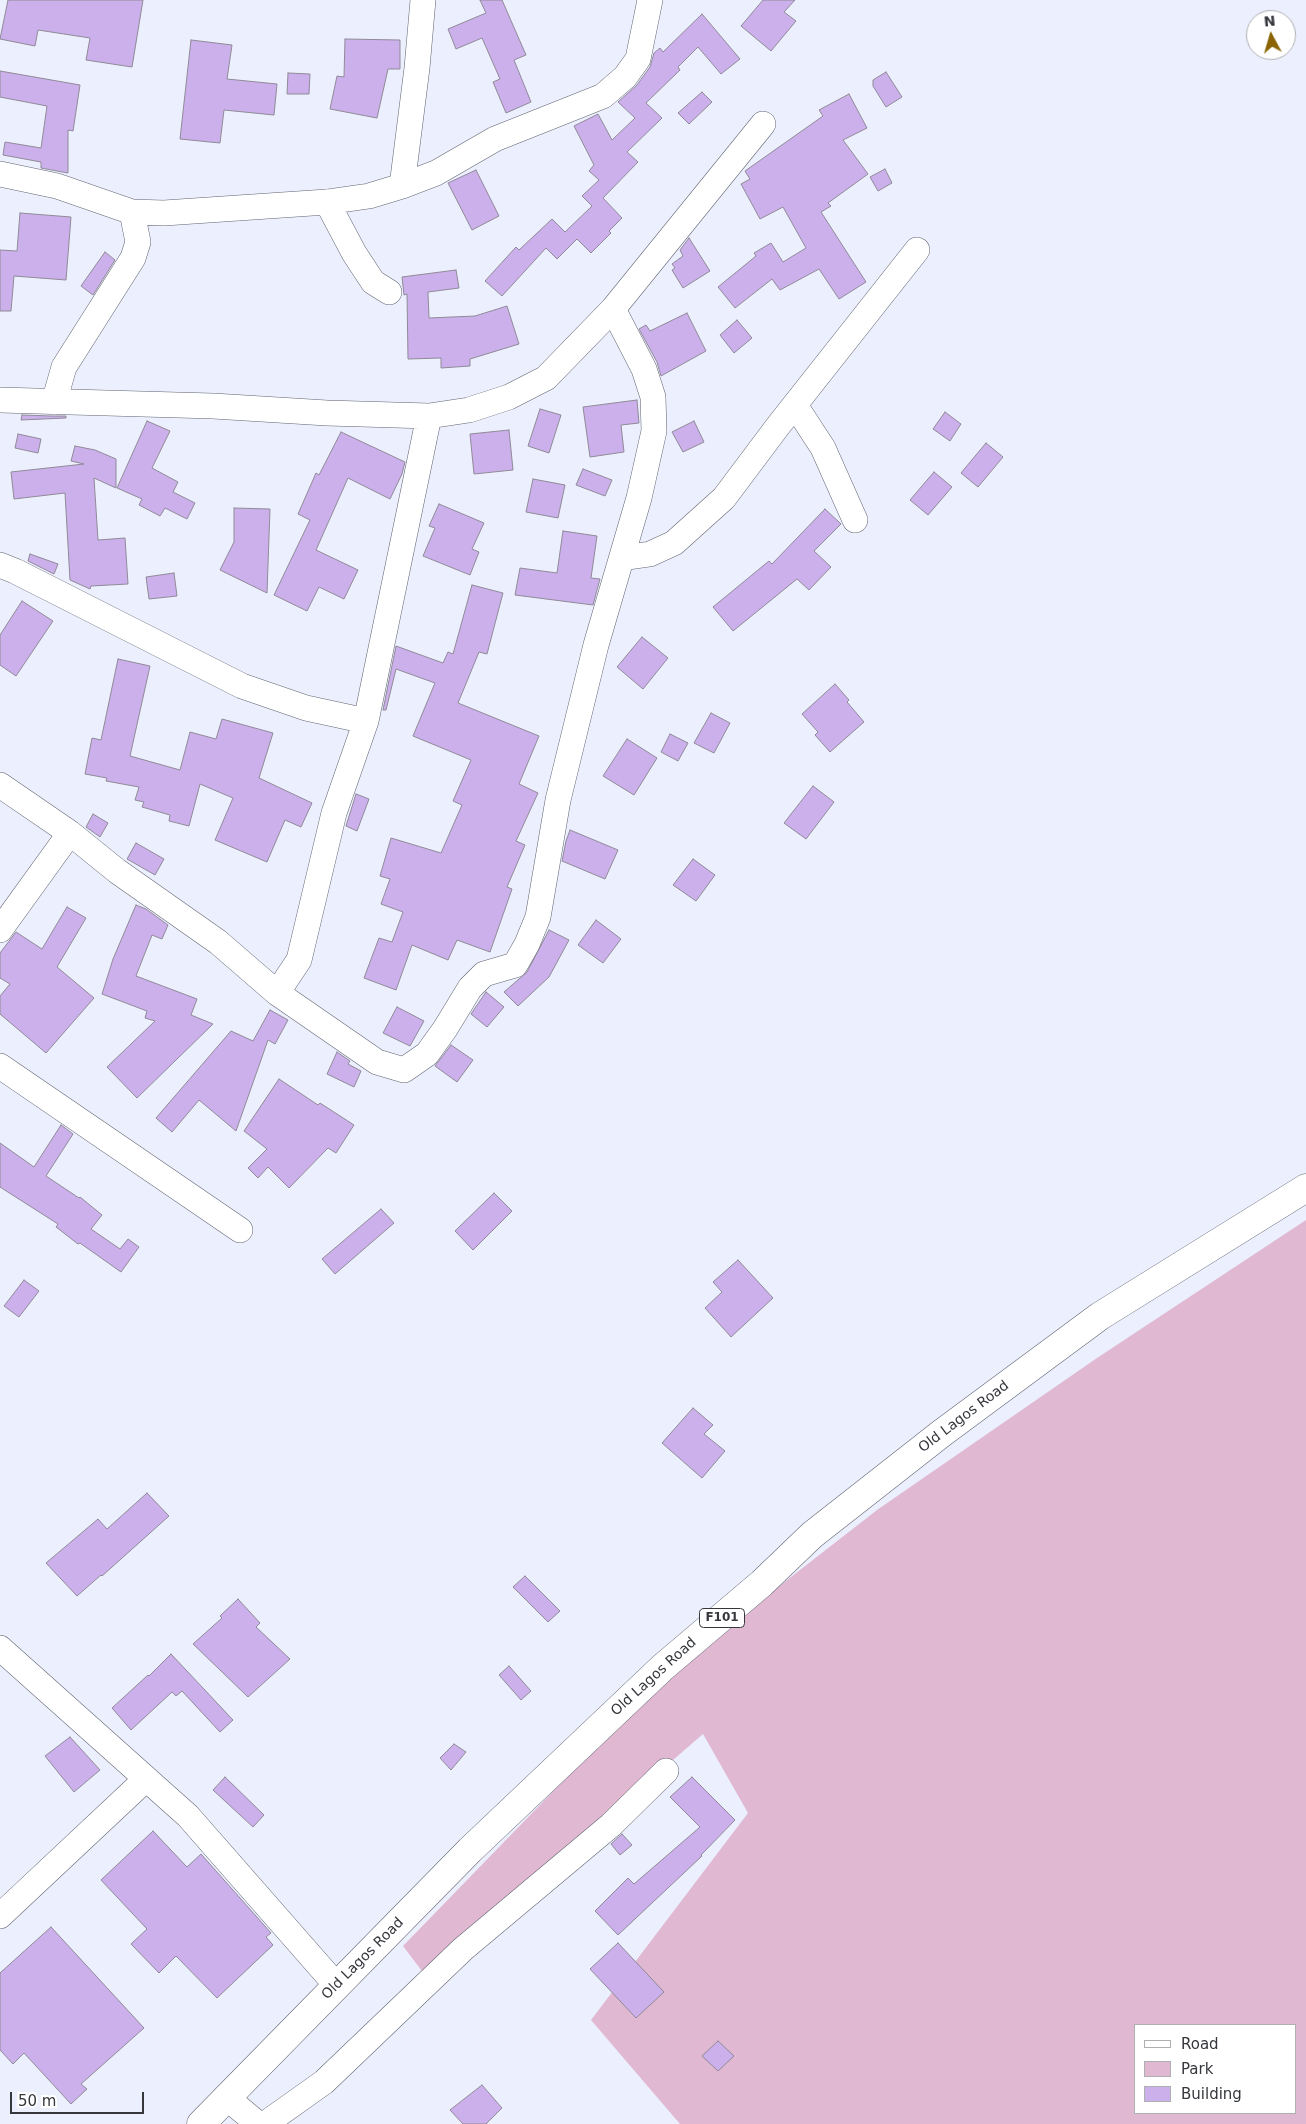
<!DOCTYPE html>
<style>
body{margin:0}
#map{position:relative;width:1306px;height:2124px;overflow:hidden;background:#ebeffe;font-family:"DejaVu Sans",sans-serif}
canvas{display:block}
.legend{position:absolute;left:1134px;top:2024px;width:162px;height:90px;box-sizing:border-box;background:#fff;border:1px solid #aeafb1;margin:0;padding:6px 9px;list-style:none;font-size:15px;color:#35373d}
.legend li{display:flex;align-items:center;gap:10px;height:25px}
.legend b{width:25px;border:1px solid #aeafb1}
.north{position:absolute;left:1246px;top:10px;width:50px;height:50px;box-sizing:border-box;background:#fff;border:1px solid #aeafb1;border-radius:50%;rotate:354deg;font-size:14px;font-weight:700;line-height:20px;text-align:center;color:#35373d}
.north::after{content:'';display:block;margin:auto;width:18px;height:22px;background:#8a6302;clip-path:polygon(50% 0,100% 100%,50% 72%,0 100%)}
.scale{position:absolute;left:10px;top:2092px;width:134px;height:22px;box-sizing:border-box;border:2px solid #35373d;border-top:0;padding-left:6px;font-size:15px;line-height:18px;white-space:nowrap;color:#35373d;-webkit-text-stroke:4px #fff;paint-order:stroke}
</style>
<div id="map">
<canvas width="1306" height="2124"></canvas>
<ul class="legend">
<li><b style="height:6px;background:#fff"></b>Road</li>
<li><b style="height:14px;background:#e0b8d2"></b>Park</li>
<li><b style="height:14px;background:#cbb0eb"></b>Building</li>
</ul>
<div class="north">N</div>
<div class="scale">50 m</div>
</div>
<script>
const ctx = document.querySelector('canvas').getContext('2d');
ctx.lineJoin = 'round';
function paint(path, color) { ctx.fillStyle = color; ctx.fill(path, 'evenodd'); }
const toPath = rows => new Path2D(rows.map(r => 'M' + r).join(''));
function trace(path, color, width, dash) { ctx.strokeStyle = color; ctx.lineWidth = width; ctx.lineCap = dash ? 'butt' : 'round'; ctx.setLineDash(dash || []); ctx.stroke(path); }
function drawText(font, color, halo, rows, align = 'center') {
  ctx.font = font + ' "DejaVu Sans",sans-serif'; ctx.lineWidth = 4.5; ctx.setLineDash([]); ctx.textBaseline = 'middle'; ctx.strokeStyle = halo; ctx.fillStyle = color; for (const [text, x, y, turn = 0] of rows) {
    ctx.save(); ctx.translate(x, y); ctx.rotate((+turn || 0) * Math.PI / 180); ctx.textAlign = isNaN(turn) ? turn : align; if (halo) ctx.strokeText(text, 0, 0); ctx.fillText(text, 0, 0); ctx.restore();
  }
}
const green = toPath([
 [1306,1220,1306,2124,680,2124,591,2020,748,1813,703,1734,425,1975,403,1946,669,1672,877,1510,1097,1358],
 [1135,2025,1295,2025,1295,2113,1135,2113]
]);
const building = toPath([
 [8,0,143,0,132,67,86,60,90,38,38,30,35,46,0,39,8,0],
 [480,0,502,0,526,55,514,60,531,102,506,113,493,82,500,79,482,38,456,49,448,29,486,13,480,0],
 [763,0,795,0,784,12,796,21,771,51,741,26,763,0],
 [702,14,740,59,721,74,698,47,678,67,680,70,646,103,662,118,627,152,638,162,603,198,622,218,609,231,611,233,591,253,577,239,557,259,546,248,502,296,485,281,516,247,519,250,552,219,565,232,592,206,582,196,599,180,589,171,594,165,574,126,598,114,612,140,635,118,618,102,637,85,650,67,654,53,660,48,663,52,702,14],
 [345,39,400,40,400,69,388,69,377,118,330,109,337,76,344,77,345,39],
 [191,40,232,45,227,79,277,84,274,115,224,110,220,143,180,139,191,40],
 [0,71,80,85,73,131,68,130,68,173,41,168,41,162,3,155,5,142,41,148,47,106,0,97,0,71],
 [886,72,902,97,886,107,873,86,873,80,886,72],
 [288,73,310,74,309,94,287,94,288,73],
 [702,92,712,102,689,124,678,113,702,92],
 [849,94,867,128,843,140,868,174,828,203,831,206,821,212,866,282,839,299,819,269,780,290,772,279,735,308,718,287,756,256,754,253,771,243,783,262,806,248,783,207,760,219,741,184,750,179,745,171,823,116,819,110,849,94],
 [885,169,892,183,878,191,870,177,885,169],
 [476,170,499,216,472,230,448,183,476,170],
 [20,213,71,217,66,280,14,276,11,311,0,311,0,250,17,251,20,213],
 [689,238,710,271,683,288,672,270,675,268,672,264,683,256,680,250,689,238],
 [105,252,115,260,93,295,81,286,105,252],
 [456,270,459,288,428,292,429,318,475,316,507,306,519,344,470,359,470,366,441,368,441,358,408,359,407,294,404,295,402,277,456,270],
 [687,313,706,351,661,376,657,362,639,329,646,325,650,331,687,313],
 [737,320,752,338,734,353,720,335,737,320],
 [637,400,639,423,621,425,624,452,590,457,583,407,637,400],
 [540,409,561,415,549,453,528,446,540,409],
 [945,412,961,424,950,441,933,429,945,412],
 [22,415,51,416,66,416,66,418,21,420,22,415],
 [147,421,170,431,152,468,178,482,173,492,195,503,187,519,165,508,160,516,139,505,142,499,117,488,147,421],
 [694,421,704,442,683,452,672,432,694,421],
 [509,430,513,470,474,474,470,434,509,430],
 [341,432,405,462,402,474,390,499,348,478,316,550,358,570,344,599,319,587,307,611,274,595,310,520,298,514,316,473,319,475,341,432],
 [18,434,41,439,38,453,15,448,18,434],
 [986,443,1003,457,978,487,961,473,986,443],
 [75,446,95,450,116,459,116,488,94,478,98,540,125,538,128,584,91,586,90,589,70,580,65,493,14,499,11,472,84,464,71,461,75,446],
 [583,469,612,480,605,496,576,485,583,469],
 [934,472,952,487,928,515,910,500,934,472],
 [533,479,565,485,558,518,526,512,533,479],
 [439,504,484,523,472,549,479,552,470,575,423,556,435,528,429,526,439,504],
 [234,508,270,509,267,593,220,570,234,542,234,508],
 [825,509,841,524,814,551,831,567,809,590,797,579,733,631,713,607,769,561,772,564,825,509],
 [563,531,597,536,591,578,600,579,593,605,515,595,520,568,557,573,563,531],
 [30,554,58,564,54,574,28,561,30,554],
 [174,573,177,596,149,599,146,577,174,573],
 [472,585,503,593,487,654,479,652,458,703,539,736,519,784,538,793,516,841,525,845,507,887,512,889,490,952,457,940,448,960,412,945,396,990,364,978,379,938,392,942,403,912,381,904,390,879,380,876,391,838,441,853,462,805,453,801,471,760,413,736,435,683,396,669,386,710,383,710,396,646,443,663,448,652,453,654,472,585],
 [22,601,53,621,16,676,0,665,0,635,22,601],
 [642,637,668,658,643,689,617,667,642,637],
 [118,659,150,666,130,756,180,770,190,732,216,739,222,719,273,733,259,778,312,803,301,827,285,820,267,862,215,840,233,798,200,784,189,826,169,821,170,815,142,807,144,802,135,800,139,787,106,781,107,778,85,774,92,738,101,740,118,659],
 [835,684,849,700,847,702,864,722,830,752,815,735,818,732,802,714,835,684],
 [711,713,730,723,714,753,694,743,711,713],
 [670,734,688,743,678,761,661,752,670,734],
 [627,739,657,758,634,795,603,776,627,739],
 [813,786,834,802,806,839,784,823,813,786],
 [356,794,369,799,357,831,346,826,356,794],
 [93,814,108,823,100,837,86,827,93,814],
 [570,830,618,850,605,879,562,861,566,841,570,830],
 [136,843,164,859,155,875,127,859,136,843],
 [693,859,715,875,696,901,673,885,693,859],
 [136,905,146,909,168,925,162,939,152,935,136,976,197,999,191,1015,213,1024,137,1098,107,1067,155,1021,145,1018,147,1011,102,994,113,959,136,905],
 [67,907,86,918,57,967,94,998,46,1053,0,1014,0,996,10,984,0,978,0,953,16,932,42,949,67,907],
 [596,920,621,939,603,963,578,945,596,920],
 [549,930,569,940,549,977,518,1006,504,992,527,972,549,930],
 [486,992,504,1007,487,1027,471,1014,486,992],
 [397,1007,424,1021,410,1046,383,1033,397,1007],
 [270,1010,288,1020,275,1044,268,1040,236,1131,199,1100,172,1132,156,1118,231,1031,253,1041,270,1010],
 [451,1045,473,1060,457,1082,435,1066,451,1045],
 [337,1052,350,1061,348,1064,361,1071,354,1087,327,1074,337,1052],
 [279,1079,318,1105,320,1103,354,1125,336,1153,328,1148,289,1188,268,1167,258,1178,248,1168,267,1149,244,1131,279,1079],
 [61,1125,73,1134,46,1176,79,1198,80,1197,102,1215,91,1229,120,1249,128,1239,139,1247,121,1272,80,1243,78,1244,56,1227,58,1224,0,1187,0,1143,34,1167,61,1125],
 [494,1193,512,1211,473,1250,455,1231,494,1193],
 [381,1209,394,1223,335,1274,322,1259,381,1209],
 [738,1260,773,1298,731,1337,705,1308,722,1292,713,1282,738,1260],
 [24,1280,39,1291,19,1317,4,1306,24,1280],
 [693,1408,713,1425,704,1434,725,1451,702,1478,662,1443,693,1408],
 [147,1493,169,1516,102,1576,101,1575,77,1596,46,1563,98,1519,107,1529,147,1493],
 [525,1576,560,1611,548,1622,513,1587,525,1576],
 [238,1599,260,1623,256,1627,290,1659,248,1697,193,1644,222,1618,220,1616,238,1599],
 [171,1654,233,1720,220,1732,182,1691,176,1696,172,1692,131,1730,112,1708,148,1675,149,1676,171,1654],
 [509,1666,531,1691,521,1700,499,1675,509,1666],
 [70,1737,100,1770,74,1792,45,1756,70,1737],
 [454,1744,466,1752,451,1770,440,1758,454,1744],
 [225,1777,264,1815,253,1827,213,1790,225,1777],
 [692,1777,735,1820,701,1855,702,1856,618,1935,595,1911,628,1878,634,1884,700,1827,670,1797,692,1777],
 [153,1831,187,1867,201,1854,271,1933,266,1937,273,1945,217,1998,176,1956,159,1973,131,1944,147,1929,101,1880,153,1831],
 [622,1834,632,1845,620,1855,611,1844,622,1834],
 [51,1927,144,2028,81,2084,87,2089,71,2104,24,2053,13,2064,0,2050,0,1973,51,1927],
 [618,1943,664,1992,636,2018,590,1969,618,1943],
 [718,2041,734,2056,718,2071,702,2056,718,2041],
 [482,2085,502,2108,486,2124,463,2124,450,2110,482,2085]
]);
const minor = toPath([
 [0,174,57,186,132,212,164,213,327,202,369,196,402,186,436,173,495,139,603,96,625,77,638,59,650,0],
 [402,186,417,68,423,0],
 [327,202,354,253,373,282,389,292],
 [0,400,213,406,327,413,429,416,469,410,509,397,546,378,613,309,763,124],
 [54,402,64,367,133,258,138,242,132,212],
 [795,405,823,448,855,520],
 [622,558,650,554,674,543,724,498,778,426,917,250],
 [0,565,15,571,242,686,306,708,366,721],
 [0,785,70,833,117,871,218,942,277,993,377,1062,404,1070,427,1054,445,1029,470,988,484,974,515,965,527,944,538,917,558,800,596,645,639,498,654,431,653,397,644,369,613,309],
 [0,930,70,833],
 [277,993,299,960,334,813,366,721,429,416],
 [0,1066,240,1230],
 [0,1648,188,1816,337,1986],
 [0,1916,146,1779],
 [226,2097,258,2124],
 [265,2124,324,2082,463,1949,611,1825,666,1771]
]);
const major = toPath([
 [201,2124,470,1850,663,1667,762,1583,812,1535,942,1433,1100,1316,1306,1188]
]);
const shields = [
 [722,1618,45]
];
const shieldNames = [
 ["F101",722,1618]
];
const streetNames = [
 ["Old Lagos Road",964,1417,-37],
 ["Old Lagos Road",654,1677,-42],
 ["Old Lagos Road",363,1959,-45]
];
paint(green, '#e0b8d2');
paint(building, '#cbb0eb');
trace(building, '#908a97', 1);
trace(minor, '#616571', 26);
trace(major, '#616571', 29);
trace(minor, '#fff', 25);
trace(major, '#fff', 28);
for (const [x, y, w] of shields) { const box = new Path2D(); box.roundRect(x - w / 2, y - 9.5, w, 19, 4); ctx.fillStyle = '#fff'; ctx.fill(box); trace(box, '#35373d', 1); }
drawText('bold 12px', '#35373d', null, shieldNames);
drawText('14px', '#35373d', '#fff', streetNames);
</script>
